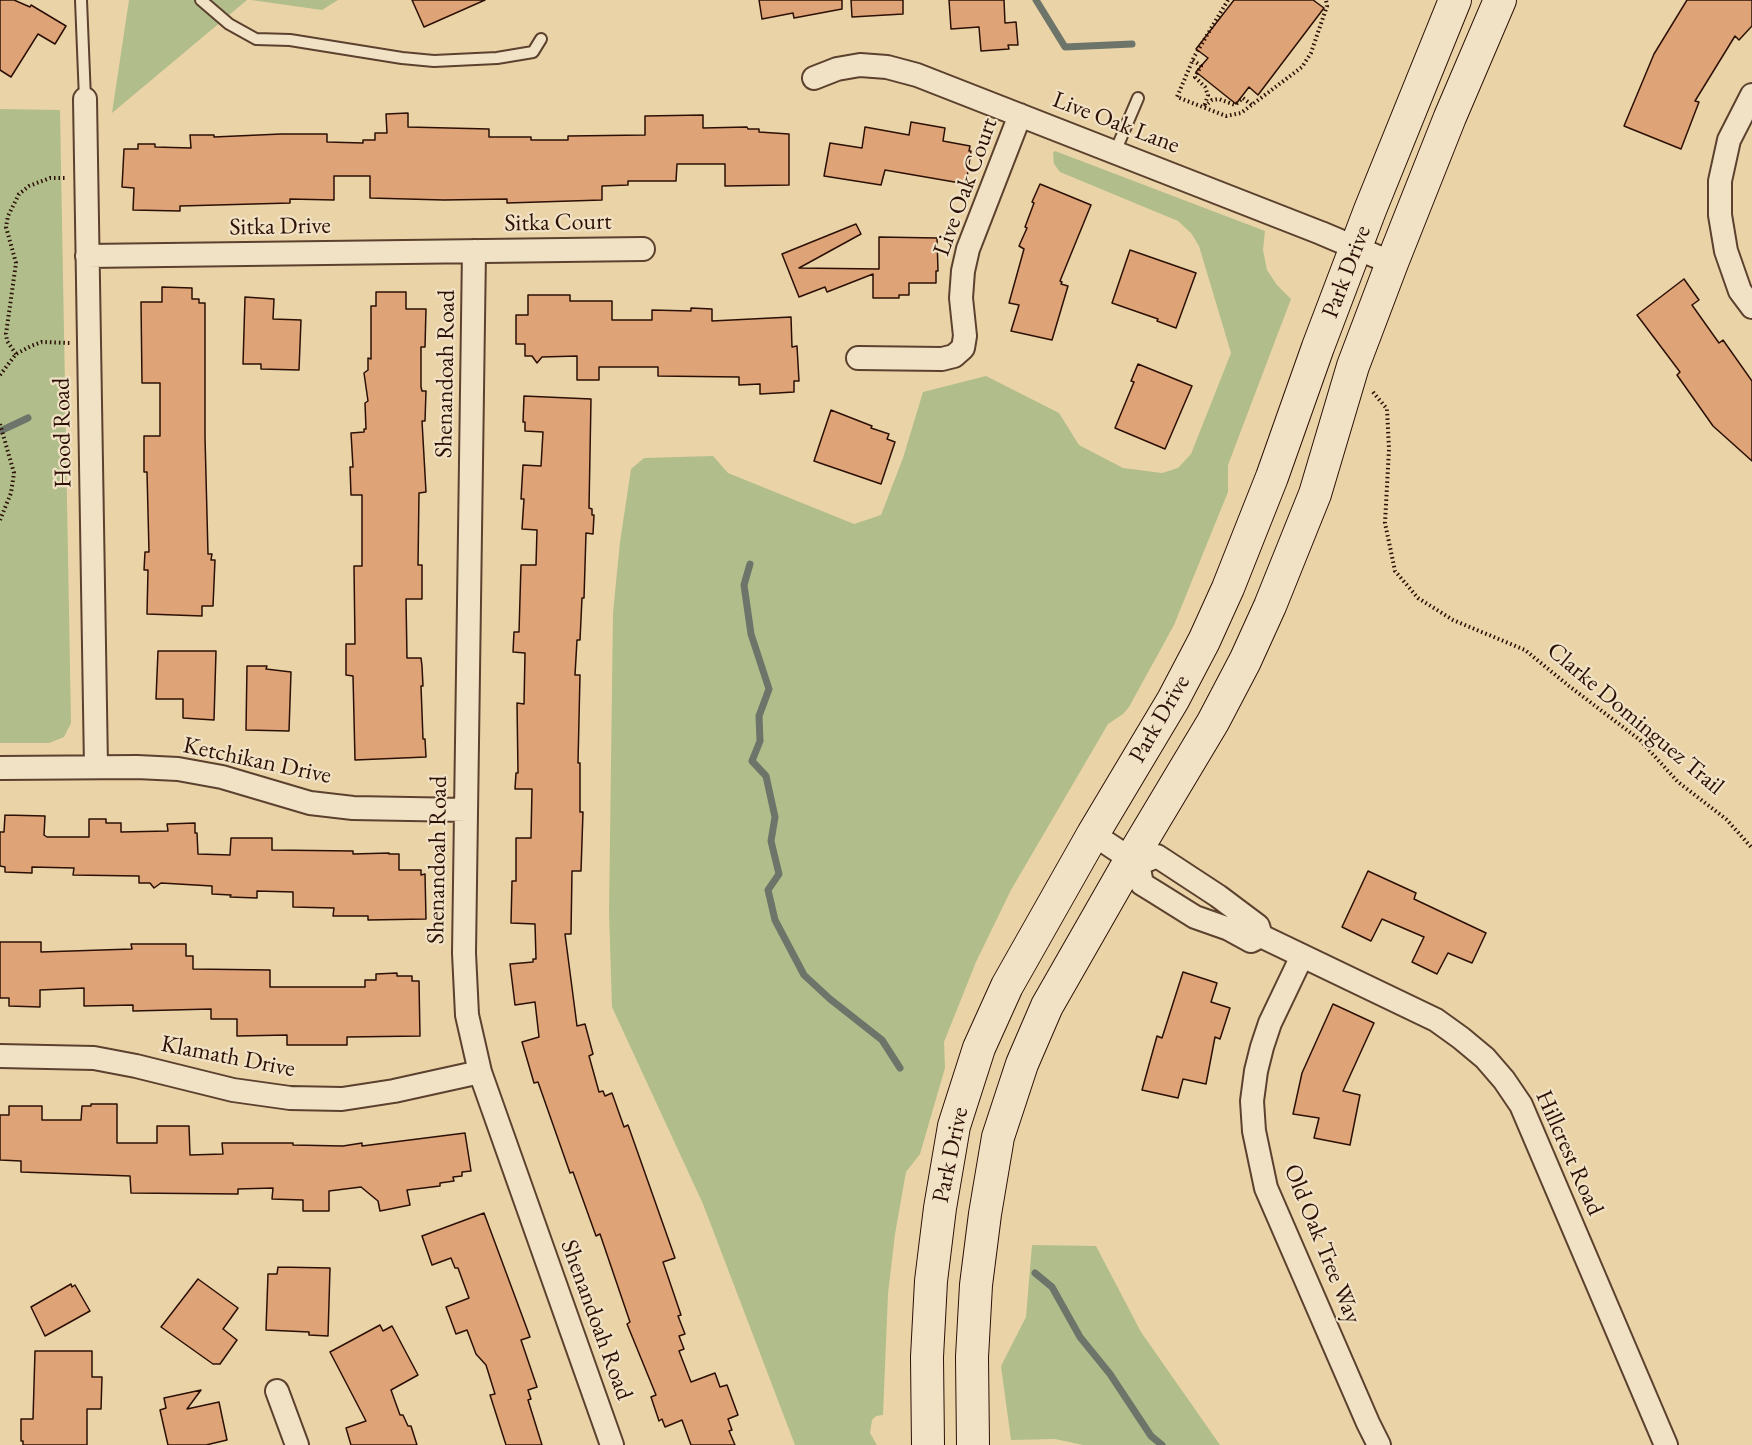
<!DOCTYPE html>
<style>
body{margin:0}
canvas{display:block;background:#e9d3a7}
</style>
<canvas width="1752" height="1445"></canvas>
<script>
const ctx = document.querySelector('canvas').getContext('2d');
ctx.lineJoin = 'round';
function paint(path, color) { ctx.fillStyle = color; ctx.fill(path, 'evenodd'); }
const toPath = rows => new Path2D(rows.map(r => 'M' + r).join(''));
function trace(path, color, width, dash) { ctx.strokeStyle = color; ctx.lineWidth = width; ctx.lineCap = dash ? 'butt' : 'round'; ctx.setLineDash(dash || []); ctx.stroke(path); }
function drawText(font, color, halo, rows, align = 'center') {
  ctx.font = font + ' "EB Garamond",serif'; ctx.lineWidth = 4.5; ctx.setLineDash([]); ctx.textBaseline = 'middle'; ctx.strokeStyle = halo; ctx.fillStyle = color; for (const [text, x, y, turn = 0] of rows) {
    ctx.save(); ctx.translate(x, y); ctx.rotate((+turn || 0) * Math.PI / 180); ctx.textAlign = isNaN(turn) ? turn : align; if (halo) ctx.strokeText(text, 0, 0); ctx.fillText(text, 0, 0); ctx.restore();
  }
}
const green = toPath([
 [129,0,247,0,112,113],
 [251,0,338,0,322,10],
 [0,109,60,110,71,723,64,737,49,743,0,743],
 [1055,151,1265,231,1263,250,1267,270,1277,285,1291,299,1228,465,1228,492,1174,625,1129,707,1123,714,1108,724,1011,890,976,962,944,1042,945,1068,920,1154,906,1172,895,1234,888,1294,883,1415,876,1416,872,1420,870,1433,877,1445,795,1445,703,1204,612,1007,609,913,613,613,620,542,631,469,644,458,713,456,728,473,854,524,881,515,903,458,923,392,986,376,1059,413,1079,445,1123,468,1162,473,1178,468,1191,454,1231,353,1199,246,1191,233,1178,221,1060,172,1054,164,1053,153],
 [1032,1245,1096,1246,1141,1332,1220,1445,1083,1445,1055,1439,1011,1440,1001,1366,1026,1317]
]);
const stream = toPath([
 [1036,0,1065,47,1132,44],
 [0,431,28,418],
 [750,564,744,585,751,634,769,689,759,716,760,741,752,761,766,776,775,817,771,841,779,874,768,890,775,920,804,975,830,999,882,1040,900,1068],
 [1035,1273,1052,1287,1080,1337,1110,1374,1151,1436,1162,1445]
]);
const building = toPath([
 [0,0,14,0,30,7,31,5,66,26,55,44,38,34,11,77,0,70,0,0],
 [412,0,485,0,424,27,412,0],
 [759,0,842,0,842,9,794,18,793,13,762,19,759,0],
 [851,0,903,0,903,14,852,17,851,0],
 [949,0,1004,0,1005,23,1016,22,1018,45,1008,45,1009,49,981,51,979,27,951,29,949,0],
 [1234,0,1313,0,1324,8,1258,95,1249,87,1236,104,1196,72,1208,58,1196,49,1234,0],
 [1687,0,1752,0,1752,26,1739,40,1735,36,1695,101,1699,102,1681,149,1624,126,1654,54,1687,0],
 [408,113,408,127,489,129,489,137,531,137,531,140,568,140,568,136,645,135,645,116,703,115,703,128,747,127,748,129,759,129,759,132,789,134,789,185,725,186,725,164,677,164,676,181,628,181,628,185,602,186,602,200,507,203,507,199,444,200,370,198,370,176,334,176,334,200,290,199,290,203,180,206,180,211,133,210,134,188,122,187,124,149,138,149,138,144,155,144,155,147,191,148,190,135,214,135,214,137,281,134,327,134,327,142,363,143,363,140,375,140,375,133,387,133,386,114,408,113],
 [911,122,945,128,943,141,970,146,969,151,971,151,966,184,885,170,881,185,824,176,830,143,862,148,865,127,909,135,911,122],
 [1040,184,1091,205,1060,281,1062,282,1061,284,1068,286,1052,340,1011,331,1019,305,1009,303,1024,249,1019,246,1027,228,1025,227,1034,203,1032,202,1040,184],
 [856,224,861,234,799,268,879,269,879,237,937,238,938,271,936,271,936,283,909,283,909,295,899,295,899,298,873,298,873,274,827,292,825,287,799,297,782,254,856,224],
 [1130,250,1196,273,1176,328,1157,321,1158,319,1112,303,1130,250],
 [1684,279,1699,300,1692,305,1719,343,1723,340,1752,381,1752,461,1713,426,1677,375,1680,372,1637,315,1684,279],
 [162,287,192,288,192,299,199,299,199,303,205,303,205,437,208,554,212,554,211,560,215,560,213,606,202,606,202,616,147,614,148,570,144,570,145,552,149,552,147,472,144,472,144,436,160,436,160,383,142,383,141,302,162,302,162,287],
 [376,292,406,292,406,309,426,309,425,347,421,347,421,387,422,391,426,391,425,421,422,421,426,492,419,493,418,565,422,565,422,599,406,599,407,658,421,658,422,666,423,686,421,686,423,739,425,739,426,757,355,760,353,676,346,675,346,644,355,644,354,566,362,566,362,495,351,495,350,467,353,467,351,433,364,432,364,429,366,429,365,403,368,401,364,373,368,370,368,358,371,359,371,306,376,306,376,292],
 [528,295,570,295,570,301,612,301,612,320,652,320,652,310,691,311,691,308,712,309,712,321,791,317,792,347,797,346,799,381,794,381,794,392,760,394,760,384,739,385,739,377,658,376,658,367,599,367,599,380,577,380,577,356,542,357,537,363,532,356,525,356,525,344,516,344,516,315,528,315,528,295],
 [245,297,274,299,273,319,301,320,299,370,261,369,261,364,243,364,245,297],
 [1138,364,1192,386,1165,449,1115,428,1134,382,1131,381,1138,364],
 [524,396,591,399,589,508,592,509,592,515,594,515,593,534,586,533,584,598,582,598,580,640,577,640,575,675,580,675,578,763,580,763,580,812,583,812,581,871,572,871,571,934,565,934,577,1026,585,1024,593,1054,589,1056,599,1092,603,1091,605,1096,612,1093,624,1127,628,1125,675,1258,663,1262,681,1315,678,1316,685,1334,679,1336,684,1349,679,1351,691,1382,715,1373,720,1387,727,1385,738,1415,728,1419,732,1430,729,1431,735,1445,691,1445,682,1420,665,1427,662,1419,659,1421,651,1397,656,1395,627,1324,630,1322,600,1234,596,1236,573,1172,570,1173,538,1082,534,1083,522,1042,539,1037,535,1002,515,1005,510,964,533,962,533,959,536,959,535,924,511,923,512,881,516,881,516,838,531,838,532,789,515,789,516,773,518,773,517,703,524,704,525,653,513,652,514,632,519,632,521,565,536,565,537,530,522,529,524,499,521,499,523,465,541,466,543,432,525,431,525,422,523,422,524,396],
 [831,410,872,426,871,428,889,434,887,439,895,442,881,484,814,461,831,410],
 [158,651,216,651,214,720,183,718,183,699,156,699,158,651],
 [247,666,267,666,266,669,291,672,289,731,246,730,247,666],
 [5,815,45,816,44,835,47,837,89,837,89,819,106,819,106,823,121,823,121,832,168,831,167,824,195,823,195,833,197,833,198,854,230,855,231,838,272,838,272,850,353,851,353,854,389,853,389,854,399,854,399,870,421,870,421,875,425,874,426,919,368,920,368,916,333,916,334,908,293,907,293,892,257,891,257,898,230,897,231,895,212,894,212,886,161,883,154,888,150,883,139,883,139,876,73,875,74,868,32,867,32,873,5,872,5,867,0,866,0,832,4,832,5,815],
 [1368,871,1416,893,1414,899,1486,933,1472,963,1448,953,1437,974,1412,962,1424,937,1382,919,1371,941,1342,927,1368,871],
 [0,942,41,942,41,952,132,949,131,944,186,944,186,956,193,956,193,969,270,970,270,987,365,987,365,980,376,980,376,974,397,973,397,976,412,976,412,981,419,981,420,1036,347,1037,347,1045,287,1045,287,1035,237,1036,237,1019,211,1019,211,1009,133,1011,133,1005,84,1006,84,988,40,990,40,1007,9,1006,9,998,0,998,0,942],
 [1183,972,1217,983,1211,1002,1230,1008,1220,1039,1215,1037,1206,1084,1183,1079,1178,1098,1142,1090,1157,1036,1162,1038,1183,972],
 [1333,1004,1374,1023,1343,1091,1360,1095,1350,1145,1314,1138,1319,1118,1293,1114,1302,1073,1333,1004],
 [91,1104,117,1104,117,1143,157,1143,157,1126,189,1126,190,1155,223,1154,222,1143,293,1143,293,1145,343,1146,362,1143,362,1146,465,1133,471,1171,462,1172,462,1176,453,1177,454,1181,440,1183,440,1186,407,1190,410,1205,380,1211,378,1201,361,1187,329,1191,329,1211,303,1211,303,1200,272,1199,273,1188,238,1189,238,1194,131,1193,130,1176,21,1172,21,1161,0,1160,0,1115,9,1115,9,1106,42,1106,42,1120,81,1120,82,1106,91,1106,91,1104],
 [484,1213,530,1337,521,1340,537,1387,528,1390,531,1399,528,1400,542,1445,506,1445,490,1395,495,1394,486,1365,476,1354,467,1330,456,1334,446,1307,469,1298,458,1268,455,1268,451,1258,432,1265,422,1236,484,1213],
 [278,1267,330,1268,328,1336,309,1335,309,1332,266,1330,268,1274,277,1274,278,1267],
 [198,1279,238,1308,223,1329,237,1340,220,1364,213,1364,161,1327,198,1279],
 [71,1284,72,1287,75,1285,90,1311,45,1336,31,1307,71,1284],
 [380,1325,383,1331,392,1326,418,1375,391,1390,400,1415,403,1415,408,1426,411,1426,417,1445,351,1445,346,1428,366,1421,330,1352,380,1325],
 [35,1351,92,1351,92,1377,102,1377,101,1409,87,1409,87,1445,23,1445,23,1441,21,1441,21,1419,33,1419,35,1351],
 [201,1390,187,1409,219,1402,227,1440,206,1445,168,1445,160,1410,166,1408,164,1398,201,1390]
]);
const path = toPath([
 [1228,0,1194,57,1177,97,1226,116,1241,113,1302,67,1311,53,1327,6,1326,0],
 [1193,60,1201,66,1195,77,1205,87,1208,95,1204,107,1212,100,1219,99,1235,105,1243,98,1252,105],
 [16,354,7,341,6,334,16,263,6,227,8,216,19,194,29,186,50,178,67,178],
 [0,375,16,354,31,346,42,342,70,343],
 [1373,392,1387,409,1389,449,1385,523,1395,571,1418,598,1453,620,1525,650,1569,686,1640,740,1678,782,1726,819,1752,848],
 [0,424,14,473,11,493,0,520]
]);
const lane = toPath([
 [81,0,85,99],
 [201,0,229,24,256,39,290,40,402,58,434,61,497,58,533,52,541,39],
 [1115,152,1138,98]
]);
const street = toPath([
 [814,78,837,69,860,65,887,67,917,75,1321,233,1392,263],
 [1752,95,1729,140,1720,181,1720,215,1726,251,1740,291,1752,307],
 [85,99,96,767],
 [474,251,464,953,467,1015,480,1072,612,1445],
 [87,256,643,249],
 [858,358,942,359,954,356,963,348,965,336,961,298,963,271,968,249,1020,115],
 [0,768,137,767,178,769,222,777,310,803,353,808,466,810],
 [1093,834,1138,864,1142,884,1155,892,1195,917,1229,929,1251,941,1261,936],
 [1138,864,1157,856,1218,896,1258,926,1261,936],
 [1261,936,1436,1020,1461,1038,1485,1058,1504,1080,1521,1105,1666,1445],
 [1302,956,1270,1023,1262,1047,1256,1071,1252,1101,1254,1131,1266,1188,1368,1423,1379,1445],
 [0,1056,94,1058,136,1066,233,1090,290,1098,342,1099,394,1091,480,1072],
 [277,1391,297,1445]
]);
const secondary = toPath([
 [928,1445,927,1357,931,1281,940,1208,954,1126,979,1048,1007,986,1093,834,1173,700,1204,641,1228,588,1272,477,1318,347,1370,210,1455,0],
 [973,1445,972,1357,976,1285,985,1214,998,1137,1022,1064,1047,1006,1131,859,1213,722,1245,661,1270,606,1315,494,1353,366,1392,263,1450,117,1500,0]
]);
const streetNames = [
 ["Live Oak Lane",1116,123,21],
 ["Live Oak Court",966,187,-70],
 ["Sitka Court",558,223,-1],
 ["Sitka Drive",280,227,-1],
 ["Park Drive",1347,272,-69],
 ["Shenandoah Road",446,374,-89],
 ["Hood Road",63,433,-91],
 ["Park Drive",1160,719,-60],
 ["Clarke Dominguez Trail",1635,719,40],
 ["Ketchikan Drive",257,761,12],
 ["Shenandoah Road",438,860,-89],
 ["Klamath Drive",228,1057,11],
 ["Hillcrest Road",1569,1153,66],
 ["Park Drive",951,1155,-78],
 ["Old Oak Tree Way",1322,1244,68],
 ["Shenandoah Road",596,1320,70]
];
paint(green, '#b1be8b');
trace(stream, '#6d7469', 7);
paint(building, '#dea477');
trace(building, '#2c1005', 1.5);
trace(lane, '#5b412e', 14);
trace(street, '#5b412e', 26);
trace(secondary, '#2c1005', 34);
trace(path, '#2c1005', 4, [1.5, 3]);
trace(lane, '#f1e2c6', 10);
trace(street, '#f1e2c6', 22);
trace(secondary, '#f1e2c6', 32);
drawText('24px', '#2c1005', '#f1e2c6', streetNames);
</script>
